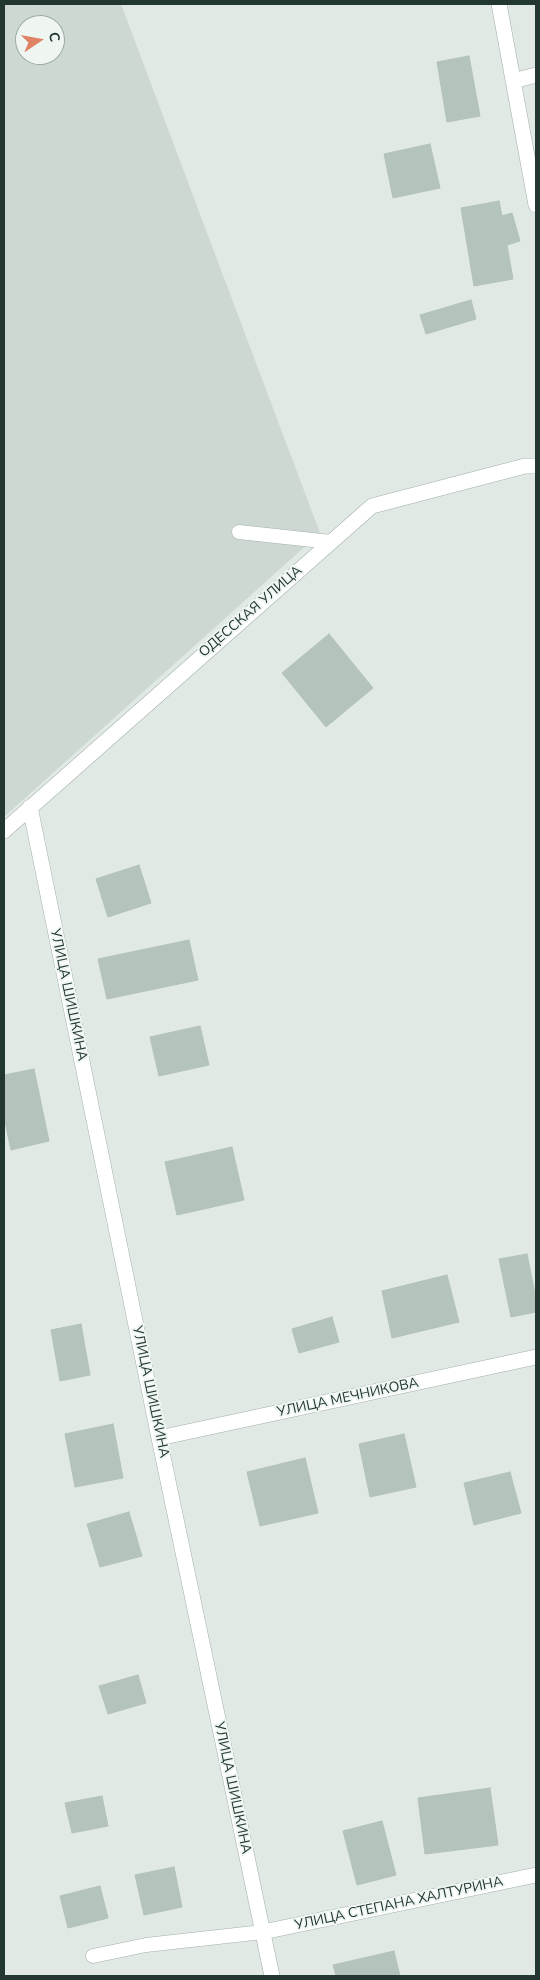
<!DOCTYPE html>
<meta charset="utf-8">
<style>
body{margin:0}
#map{position:relative;width:540px;height:1980px;overflow:hidden;background:#e0e9e4;font-family:"Nunito Sans",sans-serif}
canvas{display:block}
.frame{position:absolute;inset:0;border:5px solid #233731;pointer-events:none}
.north{position:absolute;left:15px;top:15px;width:50px;height:50px;box-sizing:border-box;background:#eff6f2;border:1px solid #9daaa5;border-radius:50%;rotate:78deg;font-size:14px;font-weight:700;line-height:20px;text-align:center;color:#233731}
.north::after{content:'';display:block;margin:auto;width:18px;height:22px;background:#e08266;clip-path:polygon(50% 0,100% 100%,50% 72%,0 100%)}
</style>
<div id="map">
<canvas width="540" height="1980"></canvas>
<div class="frame"></div>
<div class="north">С</div>
</div>
<script>
const ctx = document.querySelector('canvas').getContext('2d');
ctx.lineJoin = 'round';
function paint(path, color) { ctx.fillStyle = color; ctx.fill(path, 'evenodd'); }
const toPath = rows => new Path2D(rows.map(r => 'M' + r).join(''));
function trace(path, color, width, dash) { ctx.strokeStyle = color; ctx.lineWidth = width; ctx.lineCap = dash ? 'butt' : 'round'; ctx.setLineDash(dash || []); ctx.stroke(path); }
function drawText(font, color, halo, rows, align = 'center') {
  ctx.font = font + ' "Nunito Sans",sans-serif'; ctx.lineWidth = 4; ctx.setLineDash([]); ctx.textBaseline = 'middle'; ctx.strokeStyle = halo; ctx.fillStyle = color; for (const [text, x, y, turn = 0] of rows) {
    ctx.save(); ctx.translate(x, y); ctx.rotate((+turn || 0) * Math.PI / 180); ctx.textAlign = isNaN(turn) ? turn : align; if (halo) ctx.strokeText(text, 0, 0); ctx.fillText(text, 0, 0); ctx.restore();
  }
}
const built = toPath([
 [4,4,121,4,320,533,4,817],
 [25,25,55,25,55,55,25,55]
]);
const building = toPath([
 [469,56,480,116,447,122,437,62,469,56],
 [430,144,440,188,393,198,384,154,430,144],
 [499,201,502,216,512,213,520,241,507,245,513,279,474,286,461,208,499,201],
 [471,300,476,319,426,334,420,315,471,300],
 [329,634,373,688,326,727,282,673,329,634],
 [139,865,151,903,108,917,96,879,139,865],
 [189,940,198,980,107,999,98,959,189,940],
 [200,1026,209,1065,159,1076,150,1037,200,1026],
 [34,1069,49,1141,11,1150,4,1117,4,1075,34,1069],
 [232,1147,244,1200,177,1215,165,1162,232,1147],
 [527,1254,536,1299,536,1312,511,1317,499,1259,527,1254],
 [447,1275,459,1322,392,1338,382,1291,447,1275],
 [332,1317,339,1342,299,1353,292,1329,332,1317],
 [81,1324,90,1375,60,1381,51,1330,81,1324],
 [113,1424,123,1478,75,1487,65,1434,113,1424],
 [404,1434,416,1487,370,1497,359,1444,404,1434],
 [305,1458,318,1513,260,1526,247,1472,305,1458],
 [510,1472,521,1513,474,1525,464,1483,510,1472],
 [129,1512,142,1556,100,1567,87,1524,129,1512],
 [138,1675,146,1703,108,1714,99,1686,138,1675],
 [490,1788,498,1845,425,1854,418,1798,490,1788],
 [102,1796,108,1826,72,1833,65,1803,102,1796],
 [382,1821,396,1875,357,1885,343,1831,382,1821],
 [174,1867,182,1907,144,1915,135,1875,174,1867],
 [100,1886,108,1918,68,1928,60,1896,100,1886],
 [394,1951,400,1976,336,1976,333,1965,394,1951]
]);
const lane = toPath([
 [239,532,331,542],
 [93,1956,146,1945,263,1932]
]);
const street = toPath([
 [499,4,536,205],
 [513,81,536,75],
 [30,807,159,1438,272,1976],
 [4,831,372,506,525,466,536,466],
 [159,1438,536,1357],
 [263,1932,536,1875]
]);
const streetNames = [
 ["ОДЕССКАЯ УЛИЦА",251,612,-41],
 ["УЛИЦА ШИШКИНА",68,995,78],
 ["УЛИЦА ШИШКИНА",150,1392,78],
 ["УЛИЦА МЕЧНИКОВА",348,1398,-12],
 ["УЛИЦА ШИШКИНА",232,1788,78],
 ["УЛИЦА СТЕПАНА ХАЛТУРИНА",399,1904,-12]
];
paint(built, '#ced8d3');
paint(building, '#b5c3bd');
trace(building, '#b3c1bb', 1);
trace(lane, '#a4b0ab', 15);
trace(street, '#a4b0ab', 16);
trace(lane, '#fff', 14);
trace(street, '#fff', 15);
drawText('14px', '#233731', '#eff6f2', streetNames);
</script>
